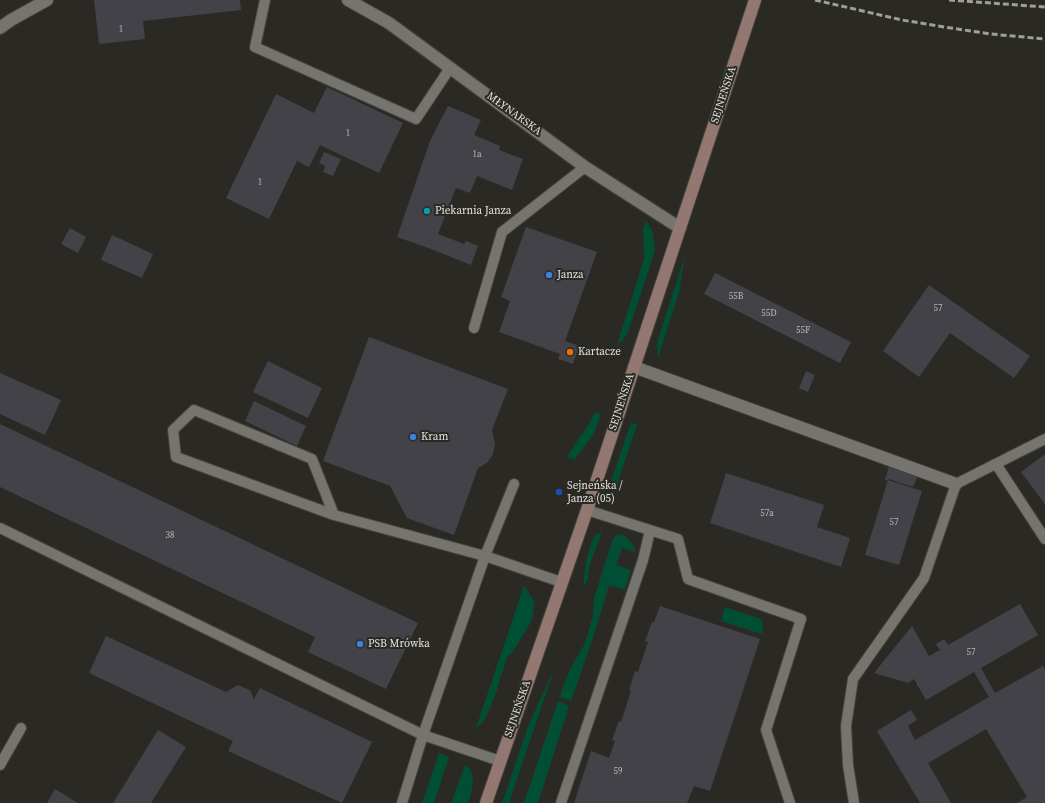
<!DOCTYPE html>
<meta charset="utf-8">
<style>
body{margin:0}
canvas{display:block;background:#2b2924}
</style>
<canvas width="1045" height="803"></canvas>
<script>
const ctx = document.querySelector('canvas').getContext('2d');
ctx.lineJoin = 'round';
function paint(path, color) { ctx.fillStyle = color; ctx.fill(path, 'evenodd'); }
const toPath = rows => new Path2D(rows.map(r => 'M' + r).join(''));
function trace(path, color, width, dash) { ctx.strokeStyle = color; ctx.lineWidth = width; ctx.lineCap = dash ? 'butt' : 'round'; ctx.setLineDash(dash || []); ctx.stroke(path); }
function drawText(font, color, halo, rows, align = 'center') {
  ctx.font = font + ' "Source Serif 4",serif'; ctx.lineWidth = 4; ctx.setLineDash([]); ctx.textBaseline = 'middle'; ctx.strokeStyle = halo; ctx.fillStyle = color; for (const [text, x, y, turn = 0] of rows) {
    ctx.save(); ctx.translate(x, y); ctx.rotate((+turn || 0) * Math.PI / 180); ctx.textAlign = isNaN(turn) ? turn : align; if (halo) ctx.strokeText(text, 0, 0); ctx.fillText(text, 0, 0); ctx.restore();
  }
}
const green = toPath([
 [646,221,652,230,654,241,655,248,653,257,628,332,623,340,617,345,644,259,643,228],
 [685,255,679,292,658,358,657,343],
 [596,412,600,413,600,417,594,434,575,459,572,459,568,457,568,455,590,422,594,414],
 [631,423,637,424,612,500,611,487,612,478],
 [602,531,589,567,588,579,583,587,586,562,591,543,596,535],
 [618,534,625,536,632,543,636,551,633,551,622,548,616,565,631,570,625,590,609,585,594,635,571,701,560,697,562,689,570,669,584,645,593,616,594,598,613,539],
 [524,585,534,601,533,615,531,622,512,653,507,657,495,696,488,712,483,722,476,728],
 [725,607,761,619,763,623,762,634,721,621],
 [555,667,509,803,502,803,529,724],
 [558,701,569,706,538,803,524,803],
 [439,753,449,757,434,803,422,803],
 [465,765,470,769,473,778,472,790,468,803,451,803]
]);
const building = toPath([
 [94,0,240,0,241,10,143,21,145,39,99,44],
 [327,87,403,123,379,173,320,145,309,167,297,161,269,219,226,198,276,94,314,113],
 [448,106,481,120,474,135,500,146,499,150,523,159,512,190,477,176,470,193,456,188,438,234,464,244,466,241,478,246,471,265,431,249,397,237,430,141],
 [324,152,341,159,333,176,323,172,325,166,319,163],
 [526,227,597,252,565,341,579,346,573,364,558,359,560,354,499,332,510,301,501,297],
 [70,228,86,237,78,253,61,244],
 [112,235,153,254,142,278,101,260],
 [715,273,851,342,840,363,704,294],
 [929,285,1030,356,1014,378,950,333,919,377,883,351],
 [369,337,508,389,492,430,495,443,493,454,487,463,478,468,454,535,407,518,390,486,323,461],
 [268,361,322,388,308,418,253,392],
 [806,371,815,375,808,392,799,388],
 [0,373,61,400,45,435,0,414],
 [254,401,306,426,297,446,245,421],
 [0,424,418,623,386,689,308,652,315,637,0,487],
 [1045,454,1045,504,1021,472],
 [889,466,914,474,917,478,913,487,888,479,887,481,885,480],
 [726,473,824,505,817,527,850,538,841,567,710,523],
 [888,480,922,491,899,565,865,555],
 [1020,604,1038,635,981,668,995,693,1043,666,1045,669,1045,803,1017,803,1027,797,986,729,928,763,951,803,920,803,877,731,911,710,917,720,908,726,915,740,989,697,974,672,926,700,918,686,917,686,917,684,914,679,908,683,874,673,912,626,929,656,940,650,936,644,944,639,948,645],
 [660,606,760,639,710,791,694,786,687,803,574,803,591,751,609,758,615,741,612,740,619,721,621,722,631,691,629,690,635,671,638,672,648,642,645,641,652,622,654,622],
 [106,636,226,692,238,685,250,690,254,699,260,688,372,742,342,803,228,751,233,741,89,673],
 [158,730,186,747,151,803,113,803],
 [55,789,78,803,47,803]
]);
const lane = toPath([
 [265,0,255,47,416,119,450,68],
 [474,328,502,232,585,167],
 [996,464,1045,539],
 [587,510,678,539,688,579,801,619,766,730,790,803],
 [334,515,312,459,194,410,173,430,176,457,334,515,485,556,561,582],
 [0,528,423,735,500,761],
 [0,765,21,728],
 [402,803,423,735,485,556,514,484],
 [561,803,643,560,650,531],
 [854,803,848,765,846,726,853,679,924,578,956,484,1045,439]
]);
const street = toPath([
 [348,0,389,23,585,167,680,228],
 [0,28,11,20,47,0],
 [634,367,956,484]
]);
const secondary = toPath([
 [486,803,587,510,755,0]
]);
const rail = toPath([
 [815,0,902,20,944,27,991,34,1045,39],
 [949,0,1045,7]
]);
const markers = [
 [427,211,4,"#0f9aa8"],
 [549,275,4,"#3f7fe0"],
 [570,352,4,"#e8710a"],
 [413,437,4,"#3f7fe0"],
 [559,492,4,"#1a4fb4"],
 [360,644,4,"#3f7fe0"]
];
const numberNames = [
 ["1",121,30],
 ["1",348,134],
 ["1a",477,155],
 ["1",260,183],
 ["55B",736,297],
 ["57",938,309],
 ["55D",769,314],
 ["55F",803,331],
 ["57a",767,514],
 ["57",894,523],
 ["38",170,536],
 ["57",971,653],
 ["59",618,772]
];
const streetNames = [
 ["SEJNEŃSKA",724,95,-72],
 ["MŁYNARSKA",514,114,36],
 ["SEJNEŃSKA",622,402,-72],
 ["SEJNEŃSKA",518,709,-71]
];
const poiNames = [
 ["Piekarnia Janza",435,211],
 ["Janza",557,275],
 ["Kartacze",578,352],
 ["Kram",421,437],
 ["Sejneńska /",567,486],
 ["Janza (05)",567,499],
 ["PSB Mrówka",368,644]
];
paint(green, '#004f34');
paint(building, '#424248');
trace(lane, '#45443f', 12);
trace(street, '#45443f', 14);
trace(secondary, '#45443f', 14);
trace(lane, '#76746e', 10);
trace(street, '#76746e', 12);
trace(secondary, '#927870', 12);
trace(rail, '#9f9f9a', 3, [6, 3]);
for (const [x, y, r, color] of markers) { const dot = new Path2D(); dot.arc(x, y, r, 0, 2 * Math.PI); ctx.fillStyle = color; ctx.fill(dot); trace(dot, '#2b2924', 1.5); }
drawText('9px', '#bbbbb9', null, numberNames);
drawText('11px', '#e3e3df', '#2b2924', streetNames);
drawText('11px', '#e3e3df', '#2b2924', poiNames, 'left');
</script>
